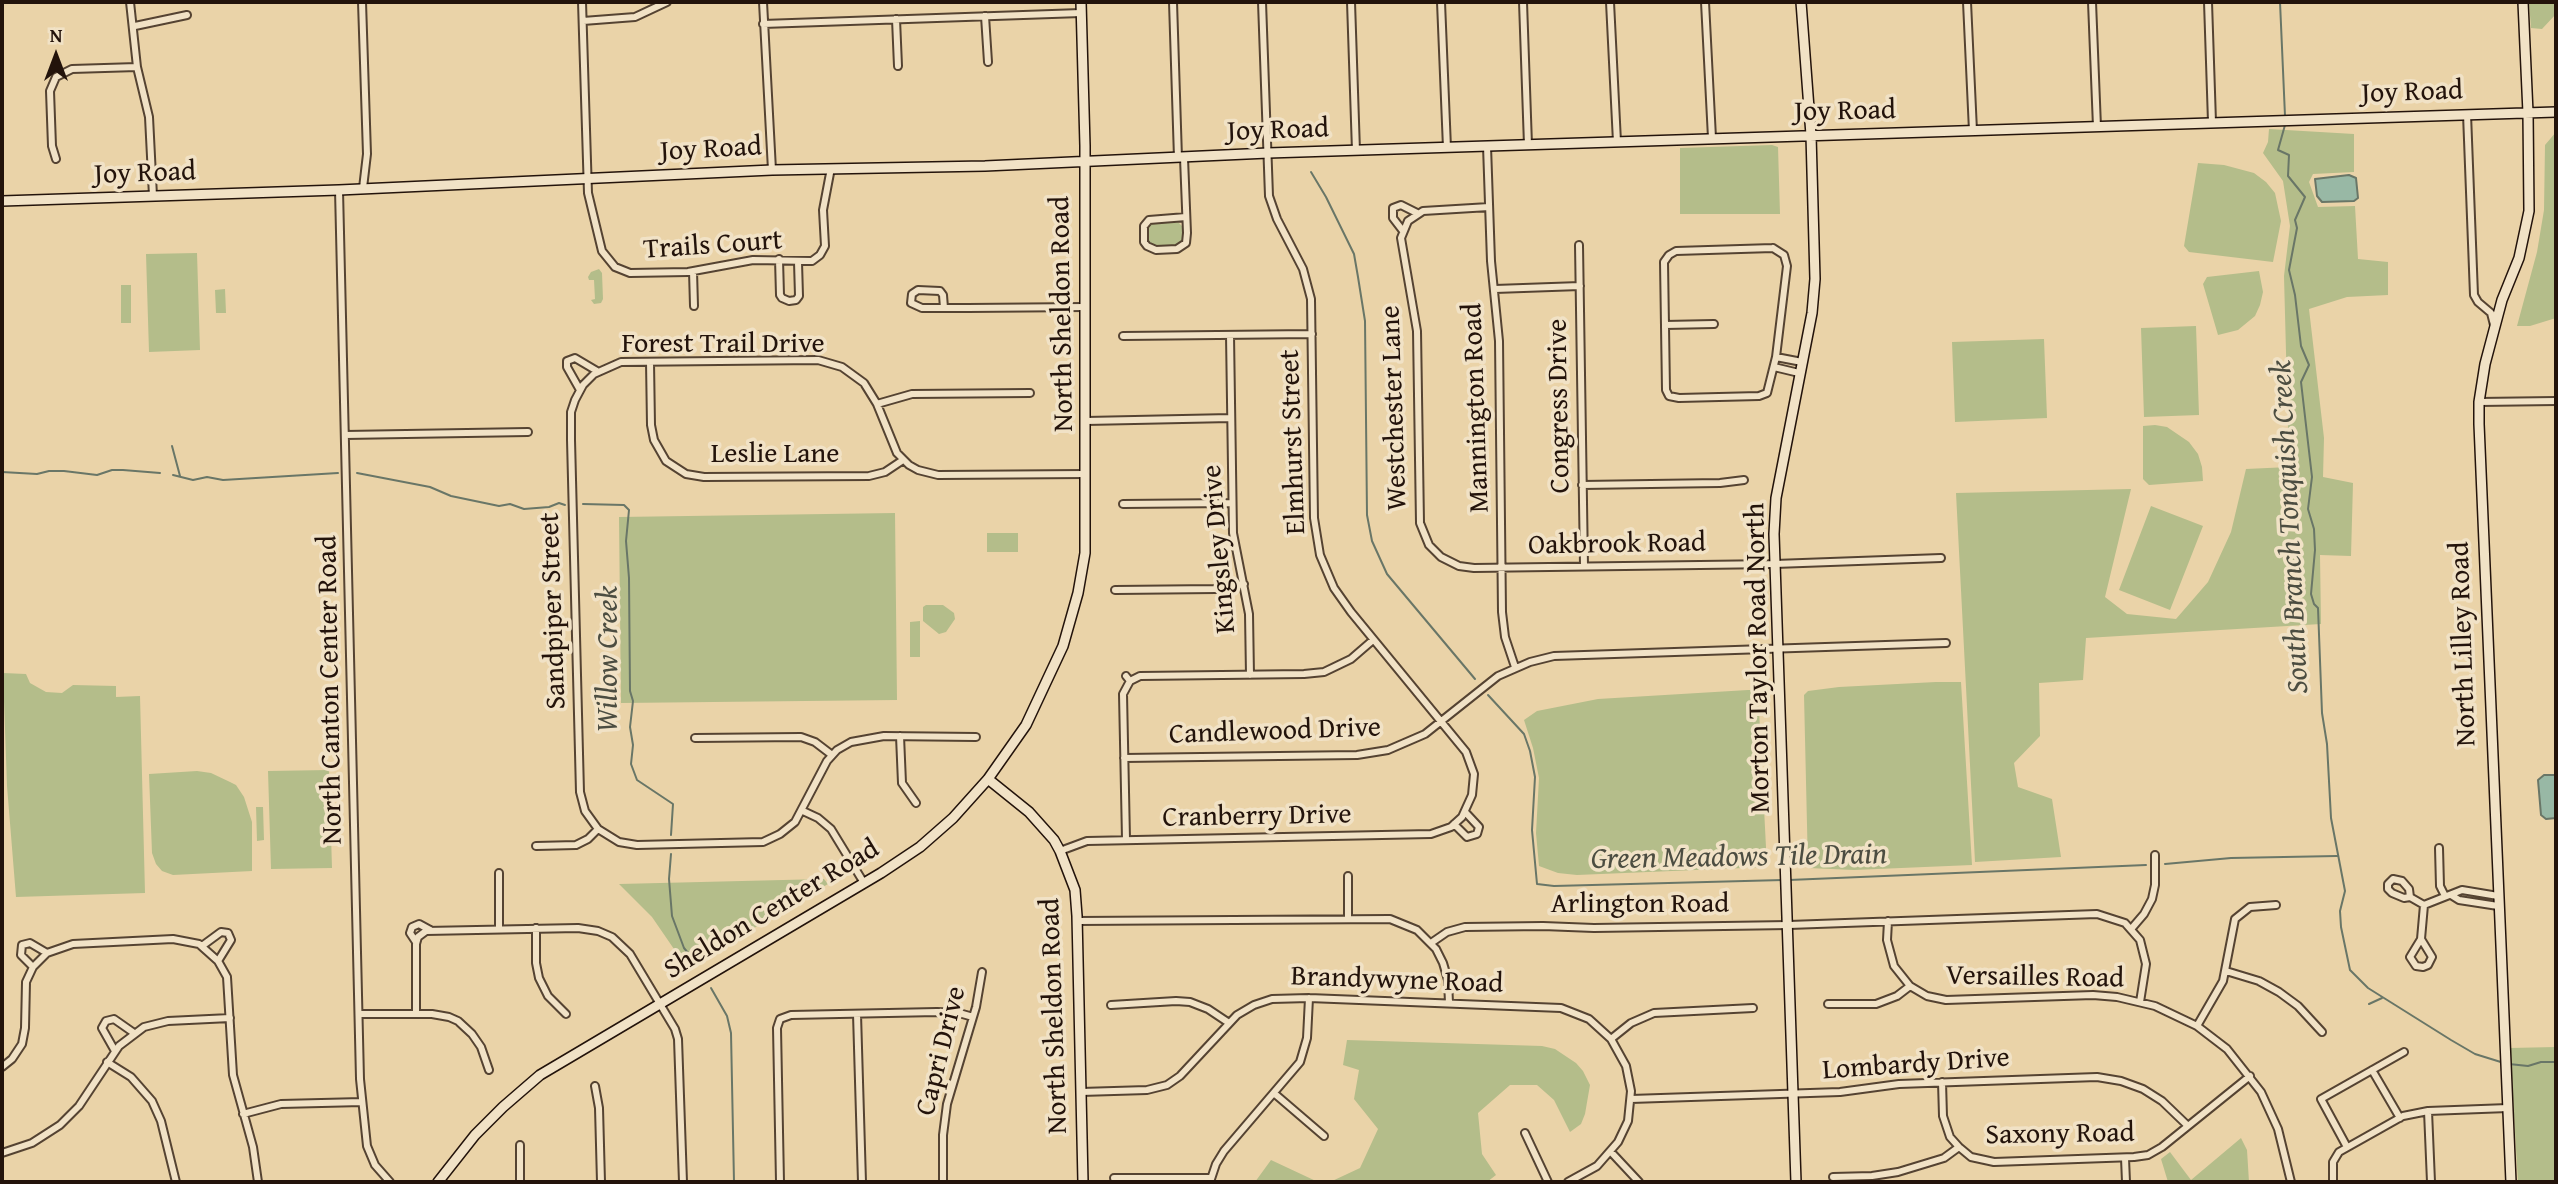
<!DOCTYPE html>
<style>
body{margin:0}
#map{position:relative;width:2558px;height:1184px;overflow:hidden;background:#ead3a8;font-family:"Gentium Book Plus",serif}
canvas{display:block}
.frame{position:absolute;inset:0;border:4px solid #23130b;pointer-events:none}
.north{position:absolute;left:21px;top:21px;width:70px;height:70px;-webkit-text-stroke:5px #f1e2c6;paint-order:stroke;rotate:0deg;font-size:19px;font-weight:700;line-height:28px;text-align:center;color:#23130b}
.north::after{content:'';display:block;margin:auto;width:24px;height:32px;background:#23130b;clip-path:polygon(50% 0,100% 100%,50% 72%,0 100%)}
</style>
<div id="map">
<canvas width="2558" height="1184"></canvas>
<div class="frame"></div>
<div class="north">N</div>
</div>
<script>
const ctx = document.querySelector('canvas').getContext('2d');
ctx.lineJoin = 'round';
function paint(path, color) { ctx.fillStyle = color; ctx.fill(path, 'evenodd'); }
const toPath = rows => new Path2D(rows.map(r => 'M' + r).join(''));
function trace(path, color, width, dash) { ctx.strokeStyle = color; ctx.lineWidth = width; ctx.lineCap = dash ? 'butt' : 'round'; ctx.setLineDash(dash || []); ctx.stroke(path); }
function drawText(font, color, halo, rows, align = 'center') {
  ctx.font = font + ' "Gentium Book Plus",serif'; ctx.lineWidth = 7; ctx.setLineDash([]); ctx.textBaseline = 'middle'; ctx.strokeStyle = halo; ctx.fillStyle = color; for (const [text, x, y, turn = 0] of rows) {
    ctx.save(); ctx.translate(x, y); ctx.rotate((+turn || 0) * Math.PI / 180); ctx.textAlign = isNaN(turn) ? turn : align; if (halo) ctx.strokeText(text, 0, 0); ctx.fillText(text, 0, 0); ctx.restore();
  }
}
const green = toPath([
 [2529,2,2556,2,2556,14,2542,29,2531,28],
 [2269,129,2354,134,2354,172,2313,174,2309,182,2318,207,2355,206,2358,259,2388,262,2388,295,2347,297,2309,309,2324,438,2323,477,2353,483,2351,556,2320,555,2321,624,2086,638,2083,680,2039,683,2040,736,2014,763,2018,787,2052,799,2061,857,1975,862,1956,493,2131,489,2105,597,2127,614,2176,619,2208,582,2231,532,2246,469,2289,467,2284,276,2290,226,2283,181,2263,153,2268,142],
 [2556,132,2556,318,2530,326,2517,326,2537,252,2544,210,2545,145],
 [1772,145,1778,147,1780,214,1680,214,1680,148],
 [2198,163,2224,165,2254,173,2266,182,2275,193,2281,221,2273,262,2189,252,2184,246],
 [1176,220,1183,227,1183,242,1177,246,1153,246,1148,241,1147,229,1151,222],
 [197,253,200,350,149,352,146,254],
 [599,269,602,273,603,299,601,303,594,304,591,300,595,299,594,280,589,280,588,277,591,272],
 [2259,271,2263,292,2260,305,2255,316,2238,330,2218,335,2203,284,2207,277],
 [121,285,131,285,131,323,121,323],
 [225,289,226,313,216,313,215,290],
 [2196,326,2199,415,2144,417,2141,328],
 [2044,339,2047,418,1955,422,1952,342],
 [2155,425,2167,427,2189,442,2198,454,2202,467,2203,481,2149,485,2143,479,2143,426],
 [2151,506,2203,526,2170,610,2119,590],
 [895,513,897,700,621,703,619,517],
 [987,533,1018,533,1018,552,987,552],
 [926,605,943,605,954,613,955,619,946,632,939,634,923,621,923,607],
 [920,621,920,657,910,657,910,622],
 [3,673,26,674,30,683,46,692,62,693,73,685,116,686,116,697,140,696,145,893,16,897,7,786],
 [1936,682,1961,682,1972,865,1854,870,1808,868,1804,695,1808,691,1839,687],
 [1748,690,1758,690,1767,867,1577,875,1558,873,1539,866,1536,833,1539,778,1533,748,1524,720,1537,711,1598,699],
 [329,770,332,868,271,869,268,771],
 [197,771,211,773,230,782,236,785,244,797,252,822,252,871,173,875,162,871,156,864,152,853,149,774],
 [256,807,263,807,264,840,257,841],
 [824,879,828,884,687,968,652,917,619,884],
 [1347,1040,1542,1046,1555,1049,1576,1063,1583,1071,1590,1085,1585,1114,1581,1124,1570,1132,1554,1100,1537,1085,1510,1085,1478,1113,1482,1154,1496,1175,1487,1182,1330,1182,1360,1168,1378,1129,1354,1099,1359,1070,1343,1065],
 [2556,1047,2556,1182,2518,1182,2510,1048],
 [2241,1138,2247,1150,2249,1182,2168,1182,2161,1159,2170,1152,2191,1180],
 [1271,1160,1318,1182,1255,1182]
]);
const water = toPath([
 [2349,175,2356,178,2358,198,2354,201,2322,202,2317,196,2315,179,2349,175],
 [2544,775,2556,775,2556,818,2546,819,2541,815,2538,780,2544,775]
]);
const stream = toPath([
 [2280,2,2285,116],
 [2285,125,2278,150,2289,155,2288,176,2305,197,2295,220,2297,228,2289,270,2295,295,2301,346,2309,365,2301,382,2312,477,2308,509,2314,529,2315,550,2311,594,2314,604,2318,608,2322,713,2327,744,2331,818,2345,891,2340,911,2341,927,2350,970,2368,988,2451,1040,2475,1054,2504,1063],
 [1311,172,1326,197,1354,254,1358,277,1365,321,1367,515,1372,541,1387,574,1475,679],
 [172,446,180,476],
 [2,472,37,474,49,471,64,471,97,475,112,470,123,470,160,473],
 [357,473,430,487,451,496,499,506,510,504,524,509,549,507,559,503,565,505],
 [173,475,193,480,207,477,223,480,338,473],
 [583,504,624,505,629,510,626,541,629,578,630,691,633,701,630,727,633,745,631,764,637,780,673,804,671,835],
 [1488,695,1524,734,1530,751,1535,777,1532,830,1537,884,1554,886,1783,880],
 [671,854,669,879,672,916,684,948,697,964],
 [2165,864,2231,858,2337,856],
 [1789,880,2146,865],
 [711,988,727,1016,731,1033,734,1182],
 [2369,1004,2382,998],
 [2509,1064,2528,1066,2541,1062,2556,1062]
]);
const street = toPath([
 [130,2,137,67,149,117,153,196],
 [362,2,367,154,363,188],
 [582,2,588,193,602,251,615,267,630,273,688,272,753,260,812,261,820,255,825,246,823,210,831,168],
 [763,2,772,170],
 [1173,2,1178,158],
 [1351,2,1356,151],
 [1441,2,1447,148],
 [1523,2,1528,145],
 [1610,2,1617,142],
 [1705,2,1712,138],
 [1967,2,1973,131],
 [2092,2,2097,127],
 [2208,2,2212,122],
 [985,16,988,62],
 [896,19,898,66],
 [583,21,635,17,667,2],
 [763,24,1081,13],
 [135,26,187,15],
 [2467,114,2474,295,2478,302,2491,313,2494,325],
 [1487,146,1491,261,1499,341,1502,612,1505,637,1515,667],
 [1184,158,1187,233,1186,243,1177,249,1156,250,1147,246,1144,242,1144,226,1149,220,1186,217],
 [56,159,52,146,50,91,56,77,72,69,137,67],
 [339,190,360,1079,367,1146,375,1165,390,1182],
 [1489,207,1423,211,1408,221,1401,238,1417,331,1420,523,1429,545,1441,557,1459,566,1474,568,1775,564,1941,558],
 [1403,231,1393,218,1393,208,1401,205,1417,213],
 [1579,245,1584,566],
 [1773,248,1784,255,1787,266,1776,357,1767,393,1759,396,1679,398,1669,396,1666,390,1664,262,1669,255,1676,251,1773,248],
 [779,259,780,295,782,298,789,301,796,300,799,296,798,262],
 [693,271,694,306],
 [1495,289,1580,286],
 [944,308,943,295,940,291,918,290,912,294,911,303,922,308,968,308,1085,307],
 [1665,325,1714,324],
 [1230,335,1233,533,1249,614,1250,675],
 [1123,336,1312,334],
 [1776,357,1802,362],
 [650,362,651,425,654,440,666,461,686,474,704,477,869,476,885,472,903,460],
 [1774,367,1799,373],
 [580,390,567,367,567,361,575,358,597,371],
 [2479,402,2556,401],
 [877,404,912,394,1030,393],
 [1086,421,1231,418],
 [345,435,528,432],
 [1582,485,1720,483,1744,480],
 [1123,504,1232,503],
 [1115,590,1216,589,1244,584],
 [1130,681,1140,676,1304,674,1324,672,1351,659,1373,640],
 [900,736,902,783,916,803],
 [976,737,884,736,851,742,837,750,827,761,795,822,780,834,763,842,637,845,619,842,598,829,585,811,580,792,571,440,571,412,575,400,583,385,594,374,621,362,818,360,842,367,864,383,877,404,897,453,909,465,918,470,938,475,1086,474],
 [695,738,801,737,815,742,832,755],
 [1124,758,1357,755,1388,750,1425,734,1498,676,1530,662,1554,656,1946,643],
 [803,811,818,818,831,829,864,883],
 [1454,824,1467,837,1477,834,1479,827,1466,813],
 [1126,839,1123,694,1130,681,1126,676],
 [536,846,576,845,588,839,598,829],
 [2439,848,2440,886,2445,896],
 [1060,851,1087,841,1431,834,1451,827,1462,817,1472,795,1474,774,1466,752,1351,612,1334,588,1320,555,1314,518,1311,299,1303,269,1277,219,1269,196,1262,2],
 [499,873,499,929],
 [2451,895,2459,900,2498,906],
 [2410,897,2409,889,2402,881,2393,879,2388,884,2388,889,2392,893,2404,898,2410,897,2424,905,2462,890,2498,896],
 [1348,918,1348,876],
 [1077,921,1390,919,1417,930,1436,949,1443,963,1448,980,1449,1003],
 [1888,921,1887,940,1894,966,1910,986,1927,996,1946,1000,2093,995,2117,997,2155,1006,2197,1026,2227,1049,2261,1092,2278,1129,2291,1182],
 [536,928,536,963,539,978,548,996,566,1014],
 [2132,928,2144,914,2152,899,2155,885,2155,855],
 [2421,939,2432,957,2428,965,2423,967,2416,966,2410,957,2421,939],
 [2421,939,2424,905],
 [416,942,410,933,412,927,419,924,430,930],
 [1431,943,1447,932,1465,927,1543,926,1594,928,1789,925,2097,914,2125,923,2140,940,2146,964,2140,1002],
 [202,946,221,932,228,933,231,940,218,961],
 [33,967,21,955,22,945,30,943,47,953],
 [2226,971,2259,981,2279,992,2298,1006,2322,1032],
 [1828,1004,1876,1004,1897,996,1910,986],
 [1111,1005,1176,1001,1190,1002,1208,1009,1229,1023],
 [360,1014,432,1014,449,1017,458,1021,472,1034,481,1047,489,1070],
 [416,1014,416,944,418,937,426,931,578,928,598,931,612,937,630,954,675,1029,678,1039,683,1182],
 [857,1014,862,1182],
 [2197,1026,2223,981,2235,919,2250,907,2276,905],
 [1611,1039,1631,1023,1654,1013,1753,1008],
 [115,1051,102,1028,106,1021,114,1019,134,1033],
 [107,1062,131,1077,152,1101,161,1121,176,1182],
 [2,1067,12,1059,22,1044,25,1028,26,982,33,967,47,953,73,944,173,939,199,944,218,961,227,977,233,1075,253,1147,258,1182],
 [2372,1070,2400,1118],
 [1942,1082,1943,1116,1950,1137,1959,1147,1971,1157,1994,1162,2134,1157,2148,1155,2162,1147,2250,1076],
 [595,1086,599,1108,601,1182],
 [1081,1092,1147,1090,1167,1085,1180,1076,1237,1015,1254,1005,1272,999,1309,998,1561,1008,1589,1019,1611,1039,1626,1066,1631,1091,1628,1121,1618,1142,1597,1166,1568,1182],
 [1275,1094,1324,1136],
 [1631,1099,1840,1092,1899,1084,2097,1077,2121,1081,2143,1089,2162,1101,2188,1126],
 [2428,1111,2431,1182],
 [243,1114,281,1104,362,1102],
 [1525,1133,1548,1182],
 [520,1145,520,1182],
 [2347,1147,2321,1099,2404,1052],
 [1611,1152,1639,1182],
 [2,1153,32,1143,60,1125,79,1106,119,1046,144,1027,168,1021,230,1018],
 [2125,1158,2126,1182],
 [1833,1177,1872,1176,1898,1172,1944,1158,1959,1147],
 [1114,1178,1211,1178],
 [780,1182,777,1028,780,1019,791,1015,937,1012,959,1013,973,1017],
 [943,1182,943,1135,947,1104,976,1007,982,972],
 [1210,1182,1216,1164,1224,1151,1300,1062,1307,1038,1309,998],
 [2333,1182,2333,1162,2339,1152,2403,1116,2428,1111,2508,1108]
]);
const secondary = toPath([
 [2,201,339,190,772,170,985,166,1268,153,2556,112],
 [988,779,1029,812,1054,840,1060,851,1075,890,1077,916,1083,1182],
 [438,1182,475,1135,503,1107,540,1075,881,873,920,847,953,818,988,779,1026,725,1063,646,1078,593,1085,553,1085,146,1081,2],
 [1796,1182,1774,534,1776,498,1812,313,1815,279,1811,135,1801,2],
 [2511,1182,2479,424,2479,402,2485,364,2502,300,2519,258,2529,211,2528,113,2523,2]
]);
const streetNames = [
 ["Joy Road",2412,93,-2],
 ["Joy Road",1845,112,-1],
 ["Joy Road",1278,131,-2],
 ["Joy Road",711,150,-3],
 ["Joy Road",145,174,-2],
 ["Trails Court",713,246,-4],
 ["North Sheldon Road",1063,314,-91],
 ["Forest Trail Drive",723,345],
 ["Congress Drive",1560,406,-91],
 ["Westchester Lane",1395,408,-92],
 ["Mannington Road",1477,408,-92],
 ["Elmhurst Street",1294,442,-92],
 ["Leslie Lane",775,455],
 ["Oakbrook Road",1617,545,-1],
 ["Kingsley Drive",1220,549,-95],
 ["Sandpiper Street",554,611,-92],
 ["North Lilley Road",2464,644,-92],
 ["Morton Taylor Road North",1759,658,-91],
 ["North Canton Center Road",331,690,-91],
 ["Candlewood Drive",1275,732,-2],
 ["Cranberry Drive",1257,817,-1],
 ["Arlington Road",1640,905],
 ["Sheldon Center Road",772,910,-31],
 ["Versailles Road",2035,978,1],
 ["Brandywyne Road",1397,981,2],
 ["North Sheldon Road",1055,1016,-92],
 ["Capri Drive",942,1051,-76],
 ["Lombardy Drive",1916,1065,-4],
 ["Saxony Road",2060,1135,-1]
];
const waterNames = [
 ["South Branch Tonquish Creek",2291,527,-93],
 ["Willow Creek",609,659,-90],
 ["Green Meadows Tile Drain",1739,858,-1]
];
paint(green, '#b4bd8a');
paint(water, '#98b8a5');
trace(water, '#697667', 2);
trace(stream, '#697667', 2);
trace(street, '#554332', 10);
trace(secondary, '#23130b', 12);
trace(street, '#f1e2c6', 6);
trace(secondary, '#f1e2c6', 9);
drawText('28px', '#23130b', '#f1e2c6', streetNames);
drawText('italic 30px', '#4c4d41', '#f1e2c6', waterNames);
</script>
